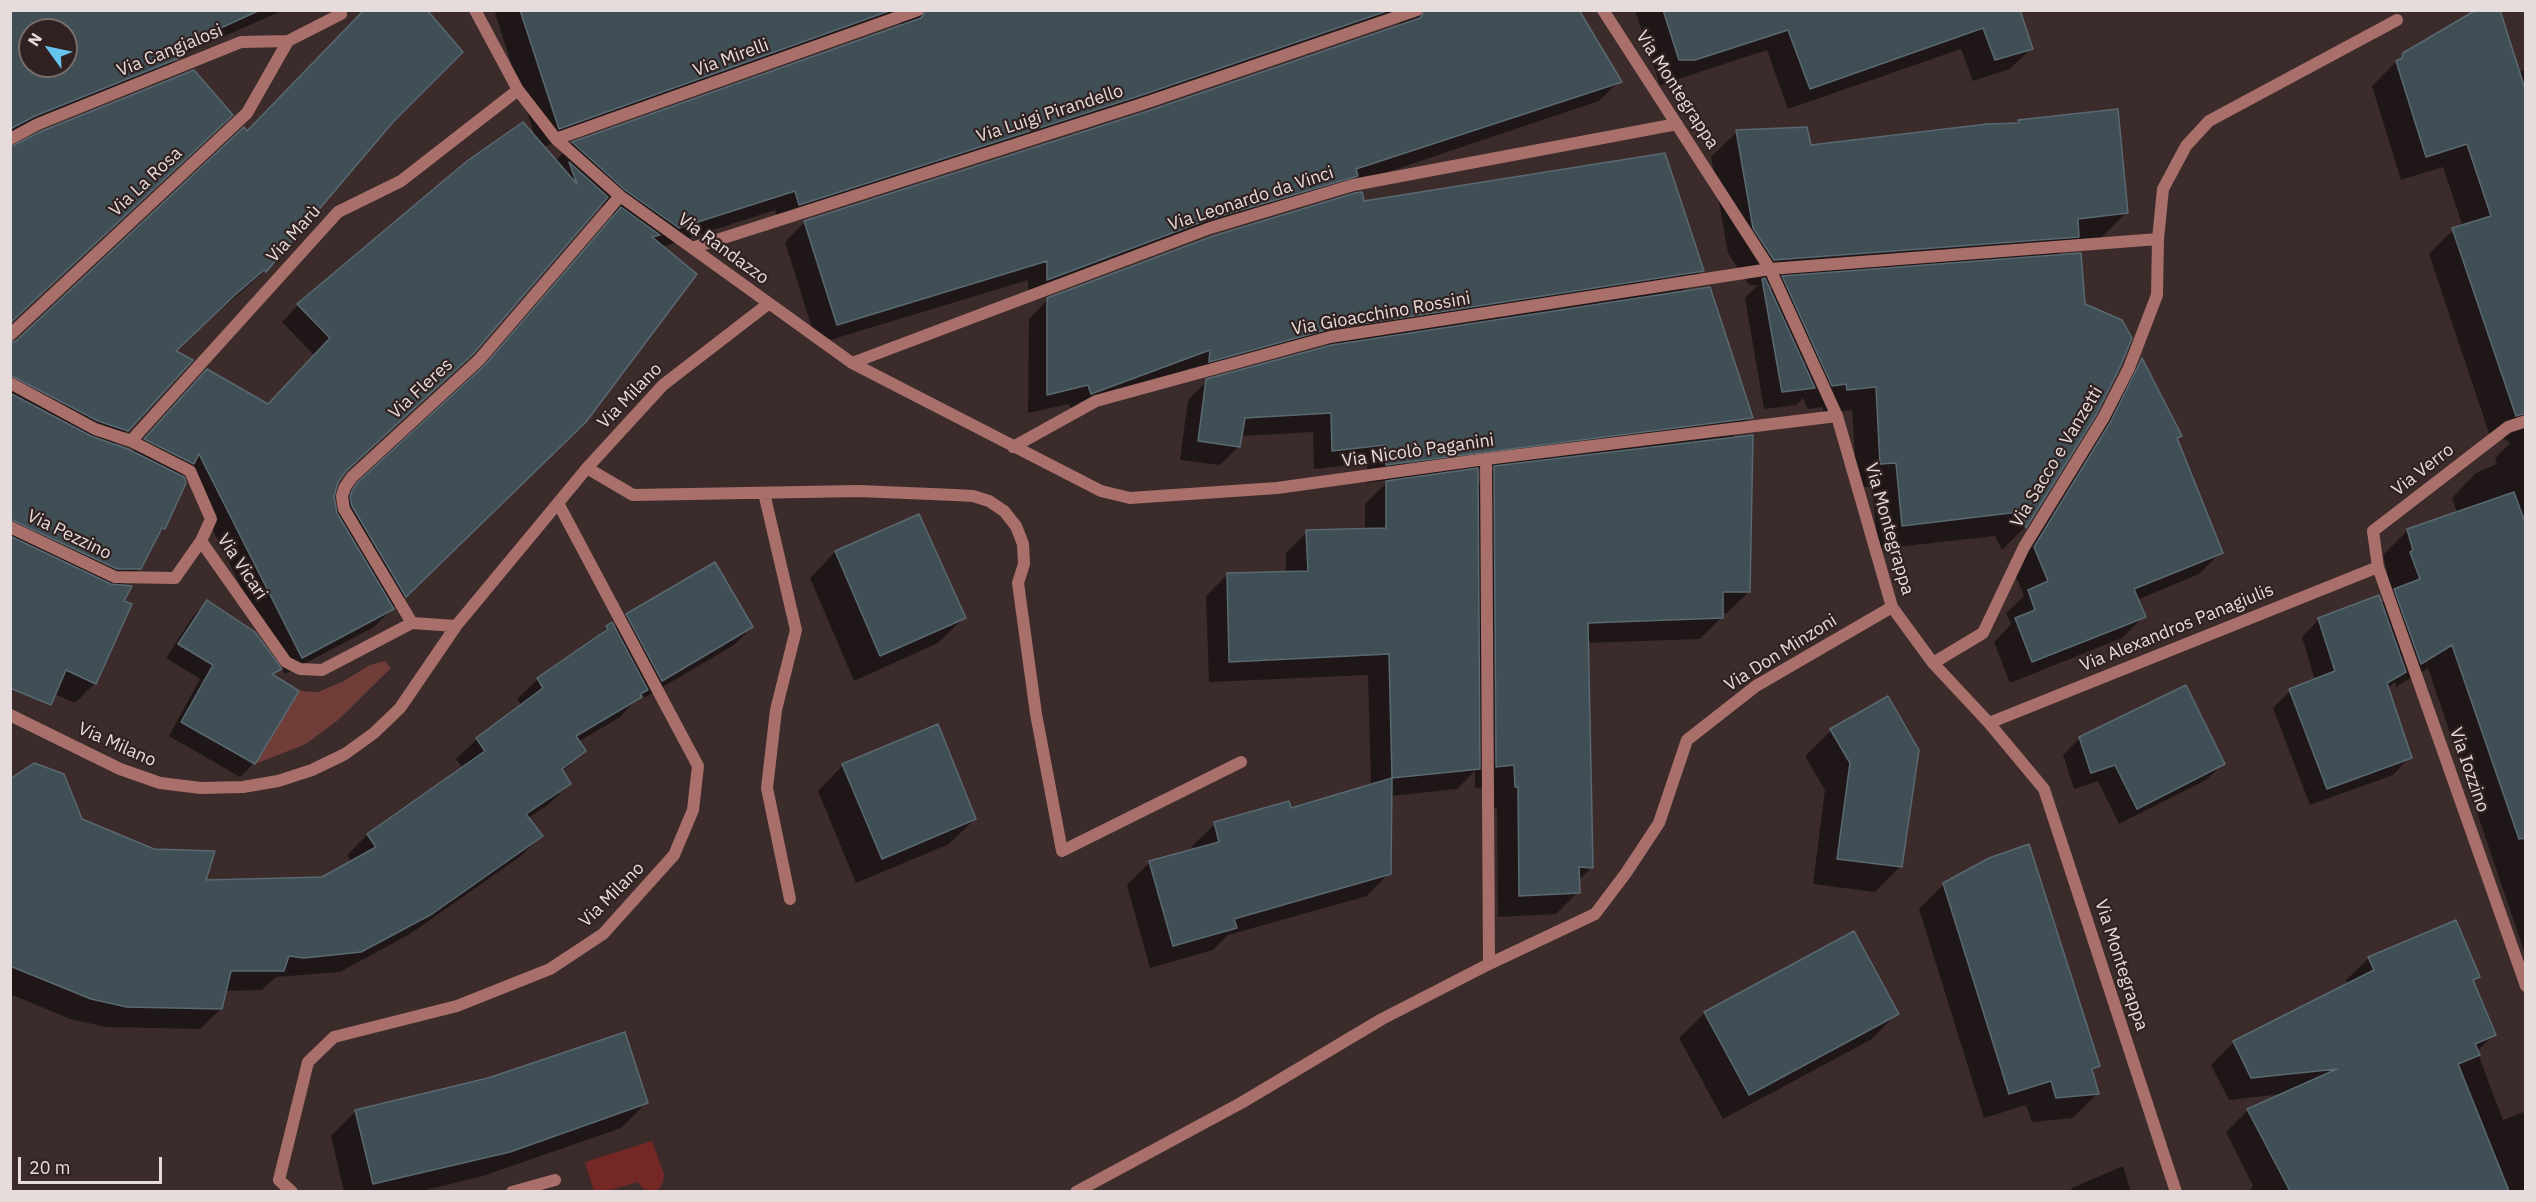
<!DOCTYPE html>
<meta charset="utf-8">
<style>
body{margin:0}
#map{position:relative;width:2536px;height:1202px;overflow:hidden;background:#3b2c2b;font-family:"IBM Plex Sans",sans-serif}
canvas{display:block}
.frame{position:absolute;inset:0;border:12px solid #e6dcdb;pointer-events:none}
.north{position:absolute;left:18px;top:18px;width:60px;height:60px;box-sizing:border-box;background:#312221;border:2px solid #796c6b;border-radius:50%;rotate:303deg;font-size:16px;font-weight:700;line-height:24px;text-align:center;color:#e6dcdb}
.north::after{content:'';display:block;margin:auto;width:21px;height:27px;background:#67c4ef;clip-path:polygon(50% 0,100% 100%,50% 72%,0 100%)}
.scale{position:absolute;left:18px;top:1157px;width:144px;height:27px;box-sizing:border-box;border:3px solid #e6dcdb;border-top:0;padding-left:8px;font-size:18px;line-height:21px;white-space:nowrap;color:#e6dcdb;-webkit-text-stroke:4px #312221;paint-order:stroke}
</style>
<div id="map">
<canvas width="2536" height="1202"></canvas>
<div class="frame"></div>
<div class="north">N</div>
<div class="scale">20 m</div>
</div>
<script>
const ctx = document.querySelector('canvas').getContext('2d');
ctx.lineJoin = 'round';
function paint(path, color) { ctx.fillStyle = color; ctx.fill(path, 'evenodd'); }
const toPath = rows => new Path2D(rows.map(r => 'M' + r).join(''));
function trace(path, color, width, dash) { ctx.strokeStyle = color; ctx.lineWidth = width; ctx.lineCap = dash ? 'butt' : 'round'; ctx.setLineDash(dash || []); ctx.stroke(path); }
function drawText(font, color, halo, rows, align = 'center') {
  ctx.font = font + ' "IBM Plex Sans",sans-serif'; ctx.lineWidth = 4.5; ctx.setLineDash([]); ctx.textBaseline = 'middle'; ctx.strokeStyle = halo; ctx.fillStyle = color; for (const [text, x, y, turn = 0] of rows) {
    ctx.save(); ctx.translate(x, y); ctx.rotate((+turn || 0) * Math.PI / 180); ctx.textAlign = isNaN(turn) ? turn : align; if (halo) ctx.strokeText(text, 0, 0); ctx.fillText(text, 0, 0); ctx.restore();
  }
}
const green = toPath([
 [385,661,391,668,338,720,306,744,255,764,299,691,318,692,342,682,370,665]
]);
const water = toPath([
 [652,1141,664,1174,663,1182,659,1189,651,1191,643,1189,638,1182,608,1191,594,1191,585,1162]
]);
const shadow = toPath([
 [10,10,284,10,179,56,160,77,10,138],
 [30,30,66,30,66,66,30,66],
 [494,10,1577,10,1620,81,1599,101,1185,240,1028,300,1028,280,817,344,785,242,805,222,1148,112,1402,25,1398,22,779,224,775,210,661,247,565,441,374,627,285,674,184,473,180,477,164,528,157,536,140,568,121,586,122,602,95,683,75,703,48,691,10,682,10,344,16,342,247,133,392,121,265,271,174,351,127,430,113,445,132,452,191,387,268,405,315,356,282,322,298,305,535,137],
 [894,22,906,25,573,143,555,161,543,147],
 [600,205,614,216,473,379,359,484,335,510,332,497,337,482,342,474],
 [1635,10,1981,10,2032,48,2010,69,1973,81,1961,49,1788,109,1767,50,1660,85],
 [2403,55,2518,72,2526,70,2526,957,2428,668,2396,687,2395,682,2387,689,2410,757,2393,775,2310,805,2273,708,2290,691,2315,680,2302,637,2319,619,2381,604,2392,593,2383,555,2408,530,2457,513,2452,498,2476,473,2497,464,2495,458,2510,443,2502,437,2491,439,2429,254,2453,230,2463,227,2443,167,2401,180,2372,86],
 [2116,110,2126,213,2101,238,2073,241,2057,257,2096,412,2025,527,2002,550,1995,536,1878,549,1872,487,1857,487,1852,410,1823,413,1823,407,1808,409,1803,398,1796,405,1764,409,1745,298,1758,285,1749,285,1728,253,1711,157,1737,132,1810,147,2016,125,2019,122],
 [1778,283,1769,291,1766,284],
 [1363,203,1703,270,1680,293,1752,417,1730,439,1749,592,1727,613,1721,613,1722,617,1700,639,1587,643,1592,867,1578,881,1578,892,1556,914,1498,917,1497,809,1494,808,1493,786,1475,788,1475,771,1457,789,1390,796,1389,873,1367,896,1228,935,1213,950,1150,968,1127,885,1149,863,1194,850,1192,846,1215,824,1290,810,1371,786,1368,675,1209,682,1206,596,1227,575,1286,573,1286,553,1307,532,1365,530,1365,504,1389,480,1367,483,1367,463,1314,469,1313,432,1240,436,1239,446,1220,465,1180,460,1188,400,1207,381,1337,345,1337,343,1308,347,1190,380,1192,368,1072,412,1069,404,1028,413,1029,319,1048,299],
 [1496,467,1476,486,1476,469],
 [2141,360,2180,435,2176,439,2221,552,2199,574,2137,600,2144,616,2122,638,2010,683,1994,642,2011,624,2006,613,2024,596,2013,570,2120,381],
 [918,516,964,618,938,643,854,681,810,578,835,552],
 [207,602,280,669,272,676,296,692,254,763,240,777,169,736,200,679,166,658,194,615],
 [627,615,752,627,734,645,644,698,642,693,620,717,578,742,584,751,562,772,570,784,549,804,528,818,541,836,521,856,410,934,340,972,276,977,262,990,225,991,221,1009,200,1029,106,1027,70,1019,10,994,10,781,81,820,203,882,322,879,352,862,347,855,367,835,463,769,456,759,477,739,522,706,517,699,538,679,590,643,607,627,614,628],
 [1888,698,1901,866,1875,892,1813,884,1825,790,1805,756,1831,731],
 [2080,738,2223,764,2206,780,2119,824,2098,781,2074,789,2063,755],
 [843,765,975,819,949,844,856,883,818,791],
 [1944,884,2098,1066,2091,1073,2098,1093,2073,1118,2032,1122,2026,1105,1984,1118,1919,909],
 [2369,958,2478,977,2472,982,2494,1035,2477,1051,2503,1120,2526,1111,2526,1192,2248,1192,2253,1186,2226,1132,2248,1110,2282,1094,2229,1100,2211,1065,2233,1043,2348,984,2346,980],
 [1705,1013,1897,1013,1872,1039,1723,1119,1679,1038],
 [646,1103,621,1128,483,1176,418,1192,344,1192,331,1136,356,1111],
 [2123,1166,2131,1192,2069,1192,2072,1188]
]);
const building = toPath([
 [10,10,260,10,175,49,182,57,35,116,10,129,10,10],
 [30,30,66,30,66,66,30,66,30,30],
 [364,10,427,10,463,52,393,122,266,272,264,270,235,295,176,351,193,360,128,431,98,421,10,375,10,343,16,341,244,127,247,131,364,10],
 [520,10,892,10,559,129,520,10],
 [926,10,1390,10,1142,95,799,205,795,191,679,228,625,190,572,142,921,18,926,10],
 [1425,10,1579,10,1622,82,1356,169,1358,176,1207,220,1047,280,1047,261,837,325,804,221,1148,111,1420,18,1425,10],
 [1663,10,2020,10,2033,49,1995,60,1983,28,1810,89,1788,30,1695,60,1679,60,1663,10],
 [2476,10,2500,10,2526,92,2526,413,2516,416,2452,228,2491,216,2467,144,2426,157,2396,61,2402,58,2403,53,2476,10],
 [194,70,233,115,10,323,10,147,42,131,194,70],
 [2118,109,2128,213,2078,219,2079,237,1774,260,1753,228,1736,130,1807,127,1811,145,1987,124,2019,123,2018,120,2118,109],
 [523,122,577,184,569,162,608,197,473,354,346,471,338,482,334,497,337,513,394,609,302,658,199,454,194,464,144,439,207,369,268,404,330,338,297,304,467,161,523,122],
 [1665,153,1704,271,1329,329,1209,362,1210,350,1091,394,1088,385,1047,395,1047,298,1213,236,1355,193,1362,192,1364,201,1665,153],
 [621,207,660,235,652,237,697,274,586,422,406,597,352,506,350,497,352,491,358,482,485,365,621,207],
 [2081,253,2085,304,2122,320,2132,338,2121,365,2097,413,2026,528,2019,512,1902,526,1896,463,1880,464,1876,387,1847,390,1846,384,1832,386,1782,276,2081,253],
 [1765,278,1815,388,1782,392,1762,279,1765,278],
 [1710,287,1753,418,1386,465,1385,445,1332,451,1331,413,1245,418,1240,447,1198,441,1206,379,1332,345,1710,287],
 [2142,358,2182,436,2177,438,2223,553,2134,589,2146,617,2032,662,2015,618,2035,610,2028,590,2048,581,2034,547,2111,421,2142,358],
 [10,393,91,436,128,449,184,477,186,483,165,529,162,528,141,569,117,569,10,519,10,393],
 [1753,435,1750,592,1723,592,1723,618,1588,623,1593,868,1579,867,1580,893,1519,896,1518,787,1515,787,1514,765,1496,767,1494,466,1753,435],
 [1478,468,1480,769,1392,778,1389,654,1229,662,1227,573,1308,571,1306,530,1386,528,1386,481,1478,468],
 [2514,492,2526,525,2526,838,2519,839,2452,645,2421,664,2394,589,2420,579,2410,552,2413,550,2407,529,2514,492],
 [919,514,966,618,880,656,835,551,919,514],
 [10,536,111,584,132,586,124,601,132,604,96,684,66,670,51,705,10,688,10,536],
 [715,562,753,627,662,681,626,614,715,562],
 [2379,595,2406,672,2387,683,2412,758,2327,789,2289,689,2335,671,2318,618,2379,595],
 [207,600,255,632,282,669,272,674,299,691,255,764,181,722,213,665,178,644,207,600],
 [612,622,648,690,640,694,642,697,576,736,586,751,562,769,571,784,526,814,543,836,432,914,361,952,304,958,289,956,284,971,231,971,222,1009,127,1007,91,999,10,966,10,779,34,763,64,774,82,819,154,849,215,851,206,880,322,877,376,847,367,834,485,751,476,738,543,688,537,678,608,629,606,626,612,622],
 [2186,685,2225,764,2137,809,2115,765,2091,773,2079,737,2186,685],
 [1888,696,1919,750,1902,867,1837,859,1850,763,1830,729,1888,696],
 [938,724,976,819,882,859,842,764,938,724],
 [1392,778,1391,874,1234,919,1237,928,1173,946,1149,861,1219,842,1214,822,1289,801,1291,808,1392,778],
 [2029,844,2100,1066,2092,1069,2099,1094,2056,1098,2051,1081,2009,1094,1943,883,1989,858,2029,844],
 [2456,920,2480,977,2473,980,2496,1035,2475,1044,2480,1055,2458,1064,2509,1191,2290,1191,2247,1109,2337,1069,2251,1078,2233,1041,2374,970,2368,957,2456,920],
 [1854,931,1899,1014,1749,1095,1704,1012,1854,931],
 [625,1032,648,1103,510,1152,373,1184,355,1110,488,1078,625,1032]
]);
const lane = toPath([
 [587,468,633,495,859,491,955,495,973,496,989,501,1004,511,1016,526,1023,544,1024,564,1018,583,1036,714,1062,851,1241,762],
 [764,493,796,630,776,710,767,788,790,899],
 [1076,1192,1241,1103,1382,1019,1489,964]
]);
const street = toPath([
 [475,10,518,90,556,139,620,196,852,363,1101,491,1130,498,1277,488,1486,459,1837,416],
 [1603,10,1770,269,1837,416,1892,607,1933,663,1989,723,2044,789,2176,1192],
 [10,139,38,124,241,42,288,41,341,14,340,10],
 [556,139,918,10],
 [692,248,1145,103,1417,10],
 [10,335,247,113,288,41],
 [852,363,1210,228,1353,185,1677,124],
 [10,383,95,429,131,441,190,471,211,519,201,541,286,662,300,669,322,670,412,623,456,626],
 [2526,421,2508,427,2373,531,2378,567,2526,986],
 [131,441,338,212,401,181,518,90],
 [1013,447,1096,401,1330,337,1770,269,2158,239],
 [1486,459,1489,964,1595,914,1626,873,1659,823,1687,740,1756,686,1892,607],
 [10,527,115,577,175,578,201,541],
 [412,623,344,509,342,496,345,487,352,477,479,360,620,196],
 [1933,663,1983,633,2024,547,2104,417,2129,368,2157,295,2158,239,2163,189,2186,146,2209,121,2397,20],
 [10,715,120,769,160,783,201,788,243,787,278,781,312,770,345,754,374,733,400,708,456,626,587,468,663,385,768,304],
 [1989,723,2378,567],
 [292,1192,279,1180,308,1062,334,1037,457,1006,550,969,603,934,674,855,693,810,698,766,558,503],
 [512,1192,555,1180]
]);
const streetNames = [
 ["Via Cangialosi",170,51,-22],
 ["Via Mirelli",731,58,-20],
 ["Via Montegrappa",1677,90,57],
 ["Via Luigi Pirandello",1050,114,-18],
 ["Via La Rosa",146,182,-43],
 ["Via Leonardo da Vinci",1251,199,-18],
 ["Via Marù",294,234,-48],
 ["Via Randazzo",723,249,36],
 ["Via Gioacchino Rossini",1381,314,-10],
 ["Via Fleres",421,389,-43],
 ["Via Milano",630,396,-46],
 ["Via Nicolò Paganini",1418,451,-8],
 ["Via Sacco e Vanzetti",2057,457,-59],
 ["Via Verro",2423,470,-38],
 ["Via Montegrappa",1889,529,74],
 ["Via Pezzino",69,535,26],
 ["Via Vicari",242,567,56],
 ["Via Alexandros Panagiulis",2177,628,-22],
 ["Via Don Minzoni",1781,653,-32],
 ["Via Milano",117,745,24],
 ["Via Iozzino",2469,770,71],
 ["Via Milano",612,895,-45],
 ["Via Montegrappa",2121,965,72]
];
paint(green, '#703d39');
paint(water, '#742826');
paint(shadow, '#0007');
paint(building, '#404f56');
trace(building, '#5a6971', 1.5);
trace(lane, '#a96f6a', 12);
trace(street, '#a96f6a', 12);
drawText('18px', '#e6dcdb', '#312221', streetNames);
</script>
